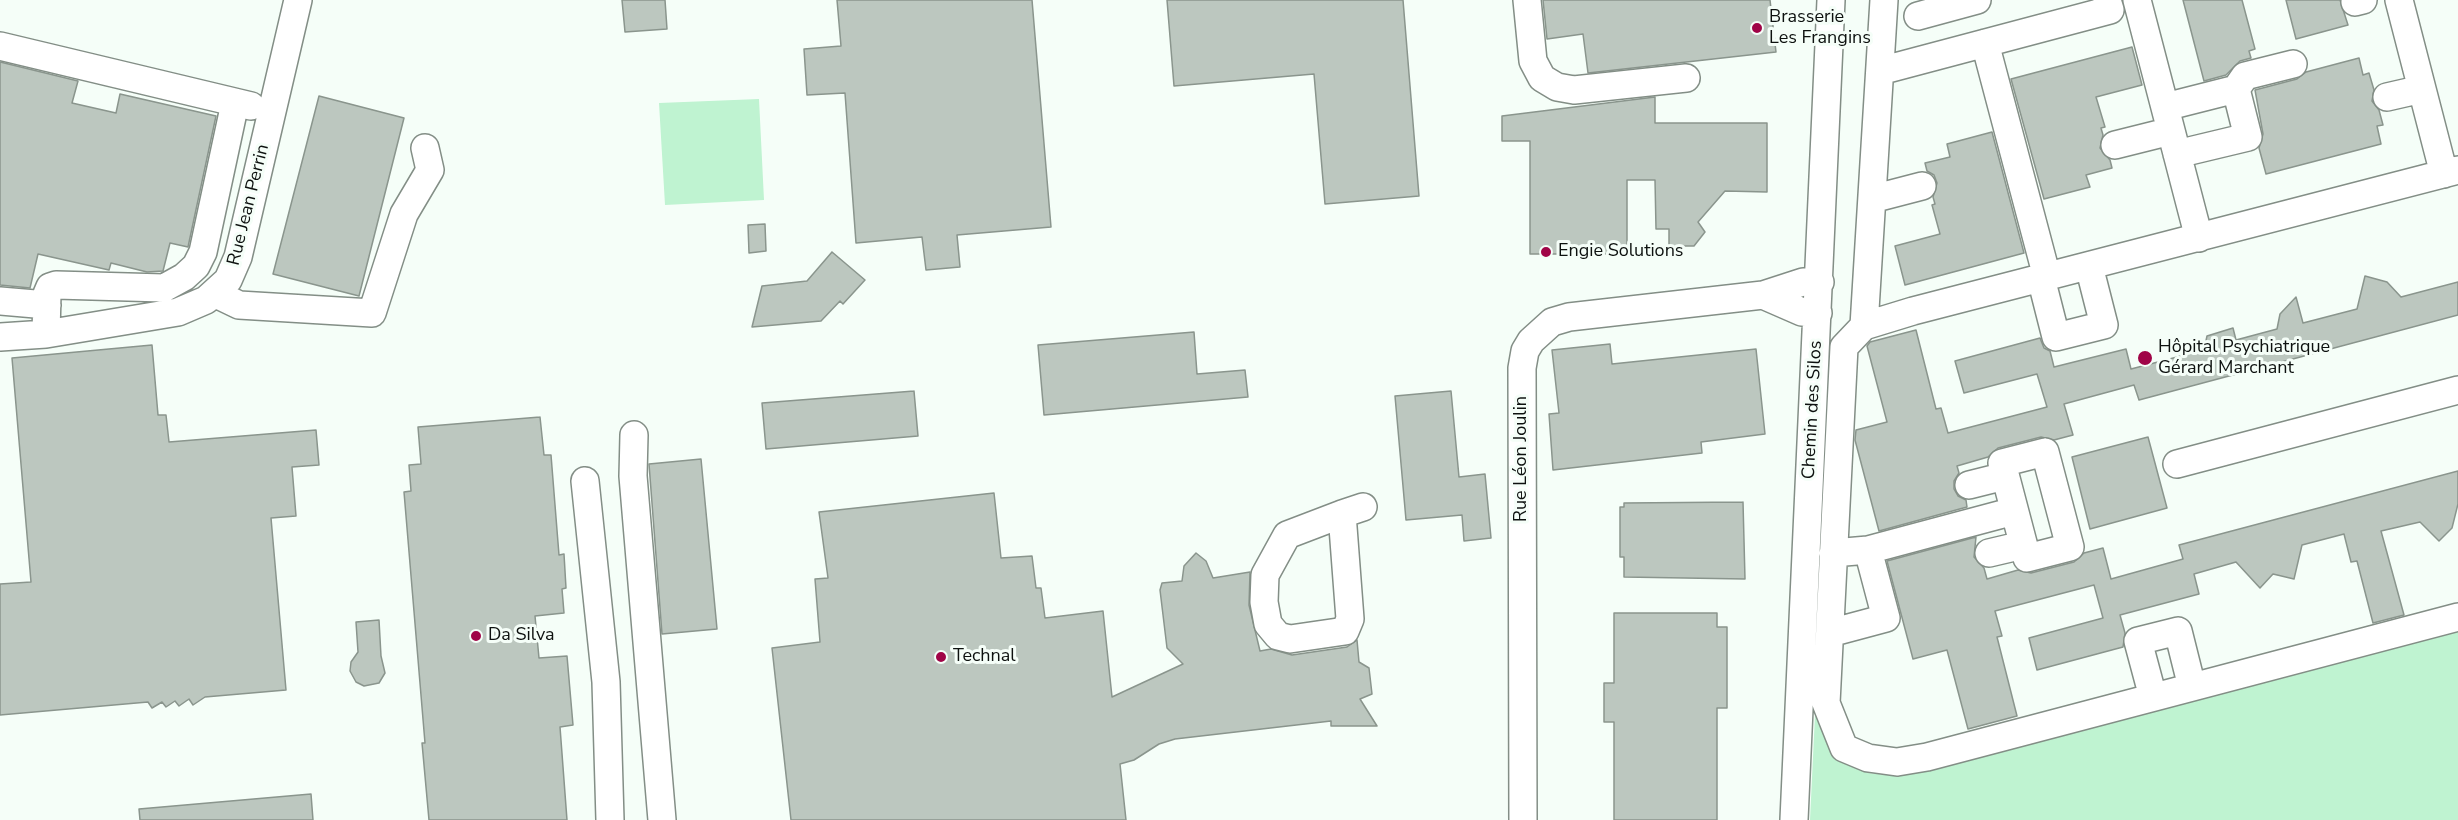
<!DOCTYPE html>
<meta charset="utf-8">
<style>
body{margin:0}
canvas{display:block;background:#f5fef8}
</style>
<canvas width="2458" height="820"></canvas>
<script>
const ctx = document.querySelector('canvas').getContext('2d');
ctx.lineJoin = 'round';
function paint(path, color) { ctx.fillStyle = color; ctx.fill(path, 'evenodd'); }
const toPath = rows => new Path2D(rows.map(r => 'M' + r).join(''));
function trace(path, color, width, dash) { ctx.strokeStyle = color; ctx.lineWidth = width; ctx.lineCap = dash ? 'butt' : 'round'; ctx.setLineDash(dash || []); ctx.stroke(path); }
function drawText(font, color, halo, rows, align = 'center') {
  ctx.font = font + ' "Nunito Sans",sans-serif'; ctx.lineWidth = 6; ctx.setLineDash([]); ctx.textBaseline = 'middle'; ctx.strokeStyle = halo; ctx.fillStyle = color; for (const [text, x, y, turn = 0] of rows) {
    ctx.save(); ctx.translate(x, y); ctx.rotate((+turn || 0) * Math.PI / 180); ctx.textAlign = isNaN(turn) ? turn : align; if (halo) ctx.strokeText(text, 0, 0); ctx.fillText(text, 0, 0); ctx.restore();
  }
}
const green = toPath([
 [759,99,764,200,665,205,659,103],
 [2458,628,2458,820,1810,820,1815,715,1829,745,1848,763,1868,773,1897,776]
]);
const building = toPath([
 [622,0,665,0,667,29,625,32,622,0],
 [837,0,1032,0,1051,227,957,235,960,267,926,270,922,237,856,243,845,93,807,95,804,49,841,46,837,0],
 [1167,0,1403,0,1419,196,1325,204,1314,74,1174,86,1167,0],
 [1543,0,1770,0,1776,52,1588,73,1583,34,1547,39,1543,0],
 [2183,0,2242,0,2255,49,2249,51,2251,58,2240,61,2226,75,2204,81,2183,0],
 [2286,0,2340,0,2348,25,2296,39,2286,0],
 [2132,47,2142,85,2096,97,2105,127,2101,128,2103,135,2100,148,2110,160,2112,168,2086,175,2090,187,2044,199,2011,79,2132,47],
 [2359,58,2363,75,2369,73,2374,90,2372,101,2379,110,2383,125,2377,126,2381,144,2266,174,2259,148,2263,134,2255,90,2297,79,2306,72,2359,58],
 [0,62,78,81,72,103,116,113,120,94,216,116,188,247,170,243,163,271,147,272,111,263,109,270,38,254,30,288,0,285,0,62],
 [319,96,404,118,359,296,273,274,319,96],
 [1655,97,1655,123,1767,123,1767,192,1725,191,1698,222,1705,232,1694,246,1669,246,1669,229,1656,229,1655,180,1627,180,1627,254,1530,254,1530,141,1502,141,1502,116,1655,97],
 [1992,132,2024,253,1905,285,1895,246,1940,234,1932,205,1935,204,1933,197,1937,183,1934,175,1927,171,1925,163,1950,157,1947,144,1992,132],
 [765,224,766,251,749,253,748,225,765,224],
 [832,252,865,280,843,304,840,301,821,321,752,327,762,286,807,281,832,252],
 [2365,276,2387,282,2401,297,2458,282,2458,315,2139,400,2134,385,2064,404,2073,435,2054,440,2041,437,1998,448,1988,457,1957,466,1959,473,1954,481,1954,489,1958,496,1966,500,1967,507,1879,531,1855,440,1856,430,1887,422,1867,346,1870,342,1916,330,1936,409,1941,408,1948,433,2047,407,2037,374,1964,393,1955,361,2040,338,2044,348,2050,351,2054,367,2126,349,2131,369,2204,350,2207,336,2233,328,2236,340,2277,329,2280,314,2296,297,2303,323,2357,309,2365,276],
 [1194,332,1197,374,1245,370,1248,397,1044,415,1038,345,1194,332],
 [1610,344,1612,364,1756,349,1765,434,1701,442,1702,453,1553,470,1549,414,1559,413,1552,350,1610,344],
 [152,345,158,415,166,415,169,442,316,430,319,465,292,467,296,516,271,518,286,690,205,697,193,705,189,699,179,706,175,701,166,707,162,702,152,708,148,702,0,715,0,584,31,582,12,358,152,345],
 [914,391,918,436,766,449,762,403,914,391],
 [1451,391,1459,477,1485,474,1491,538,1464,541,1462,515,1406,520,1395,396,1451,391],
 [540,417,544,455,551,455,559,555,564,554,566,588,562,589,564,613,535,616,539,658,567,656,573,725,560,727,567,820,429,820,422,743,425,743,404,492,411,491,409,465,421,464,418,427,540,417],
 [2148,437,2167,508,2090,529,2072,457,2148,437],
 [701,459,717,629,662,634,649,464,701,459],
 [2458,471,2458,504,2452,528,2439,541,2420,522,2381,531,2404,615,2373,623,2357,561,2351,562,2344,534,2302,545,2294,579,2273,574,2260,588,2236,562,2194,574,2199,594,2120,615,2125,633,2123,647,2037,670,2029,638,2103,618,2094,585,1995,611,2002,636,1997,637,2017,716,1968,729,1947,650,1913,659,1887,561,1976,537,1974,557,1984,568,1987,579,2018,570,2031,573,2074,562,2084,553,2103,548,2111,579,2183,559,2179,545,2458,471],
 [994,493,1001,558,1032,556,1036,588,1041,588,1045,618,1103,611,1112,697,1183,664,1167,648,1160,590,1162,583,1182,581,1184,566,1196,553,1206,561,1213,578,1250,572,1249,605,1260,651,1271,649,1292,655,1347,647,1357,640,1359,662,1369,668,1372,694,1360,699,1377,726,1331,726,1331,721,1175,739,1159,744,1134,760,1120,764,1126,820,791,820,772,648,820,642,815,579,828,578,819,512,994,493],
 [1743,502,1745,579,1624,577,1624,557,1620,557,1620,507,1624,507,1624,503,1743,502],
 [1614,613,1717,613,1717,627,1727,627,1727,708,1717,708,1717,820,1614,820,1614,722,1604,722,1604,683,1614,683,1614,613],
 [379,620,381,656,385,673,379,683,364,686,356,682,350,671,351,662,358,652,356,622,379,620],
 [311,794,313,820,140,820,139,809,311,794]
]);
const minor = toPath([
 [1527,0,1533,61,1542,78,1557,87,1574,90,1686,78],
 [2137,0,2199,238],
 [2399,0,2444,174],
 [2355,2,2363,0],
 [1918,16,1977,0],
 [1985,43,2047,277],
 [0,46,251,106],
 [1880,71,2110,10,2107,0],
 [2236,89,2245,76,2293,64],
 [2387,97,2422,89],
 [2165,107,2236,89,2248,137,2177,154],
 [2115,145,2171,131],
 [2458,170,1913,311,1864,326,1844,347,1826,703,1844,748,1868,758,1897,762,1927,757,2458,617],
 [1872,199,1922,186],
 [2041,278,2056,337,2104,325,2089,266],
 [214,293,239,305,372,313,404,214,430,170,425,148],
 [1763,295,1802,312,1818,313],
 [0,301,47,305],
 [1864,326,1884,0],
 [46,334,47,294,50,287,56,285,164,288,184,277,196,266,203,252,235,103],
 [0,337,46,334,178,312,206,300,228,280,238,257,298,0],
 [634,435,633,476,662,820],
 [2045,452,2070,547,2027,558,2002,463,2045,452],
 [2177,464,2458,390],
 [585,481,606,682,610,820],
 [1969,485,2005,476],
 [1342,514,1350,619,1345,631,1290,639,1278,636,1268,624,1264,602,1265,575,1287,535,1342,514,1363,507],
 [1833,553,1868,550,2014,511],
 [1989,553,2023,545],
 [1830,633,1886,618,1868,550],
 [2153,697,2138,641,2178,631,2192,687],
 [1523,820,1522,368,1525,351,1531,341,1552,322,1569,317,1763,295,1803,282,1820,282],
 [1794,820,1831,0]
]);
const markers = [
 [1757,28,6,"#a00447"],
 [1546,252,6,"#a00447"],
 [2145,358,8,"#a00447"],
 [476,636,6,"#a00447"],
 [941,657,6,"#a00447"]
];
const poiNames = [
 ["Brasserie",1769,18],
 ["Les Frangins",1769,39],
 ["Engie Solutions",1558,252],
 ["Hôpital Psychiatrique",2158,348],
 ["Gérard Marchant",2158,369],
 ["Da Silva",488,636],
 ["Technal",953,657]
];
const streetNames = [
 ["Rue Jean Perrin",249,205,-76],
 ["Chemin des Silos",1813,410,-87],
 ["Rue Léon Joulin",1522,459,-90]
];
paint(green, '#bff3d1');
paint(building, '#bcc7bf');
trace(building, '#8a958d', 1.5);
trace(minor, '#838e86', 30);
trace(minor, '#fff', 27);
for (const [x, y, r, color] of markers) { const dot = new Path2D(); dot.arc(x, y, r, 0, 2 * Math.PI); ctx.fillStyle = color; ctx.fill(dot); trace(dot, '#f5fef8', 2); }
drawText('18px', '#0d110f', '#f5fef8', poiNames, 'left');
drawText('18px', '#0d110f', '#f5fef8', streetNames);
</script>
